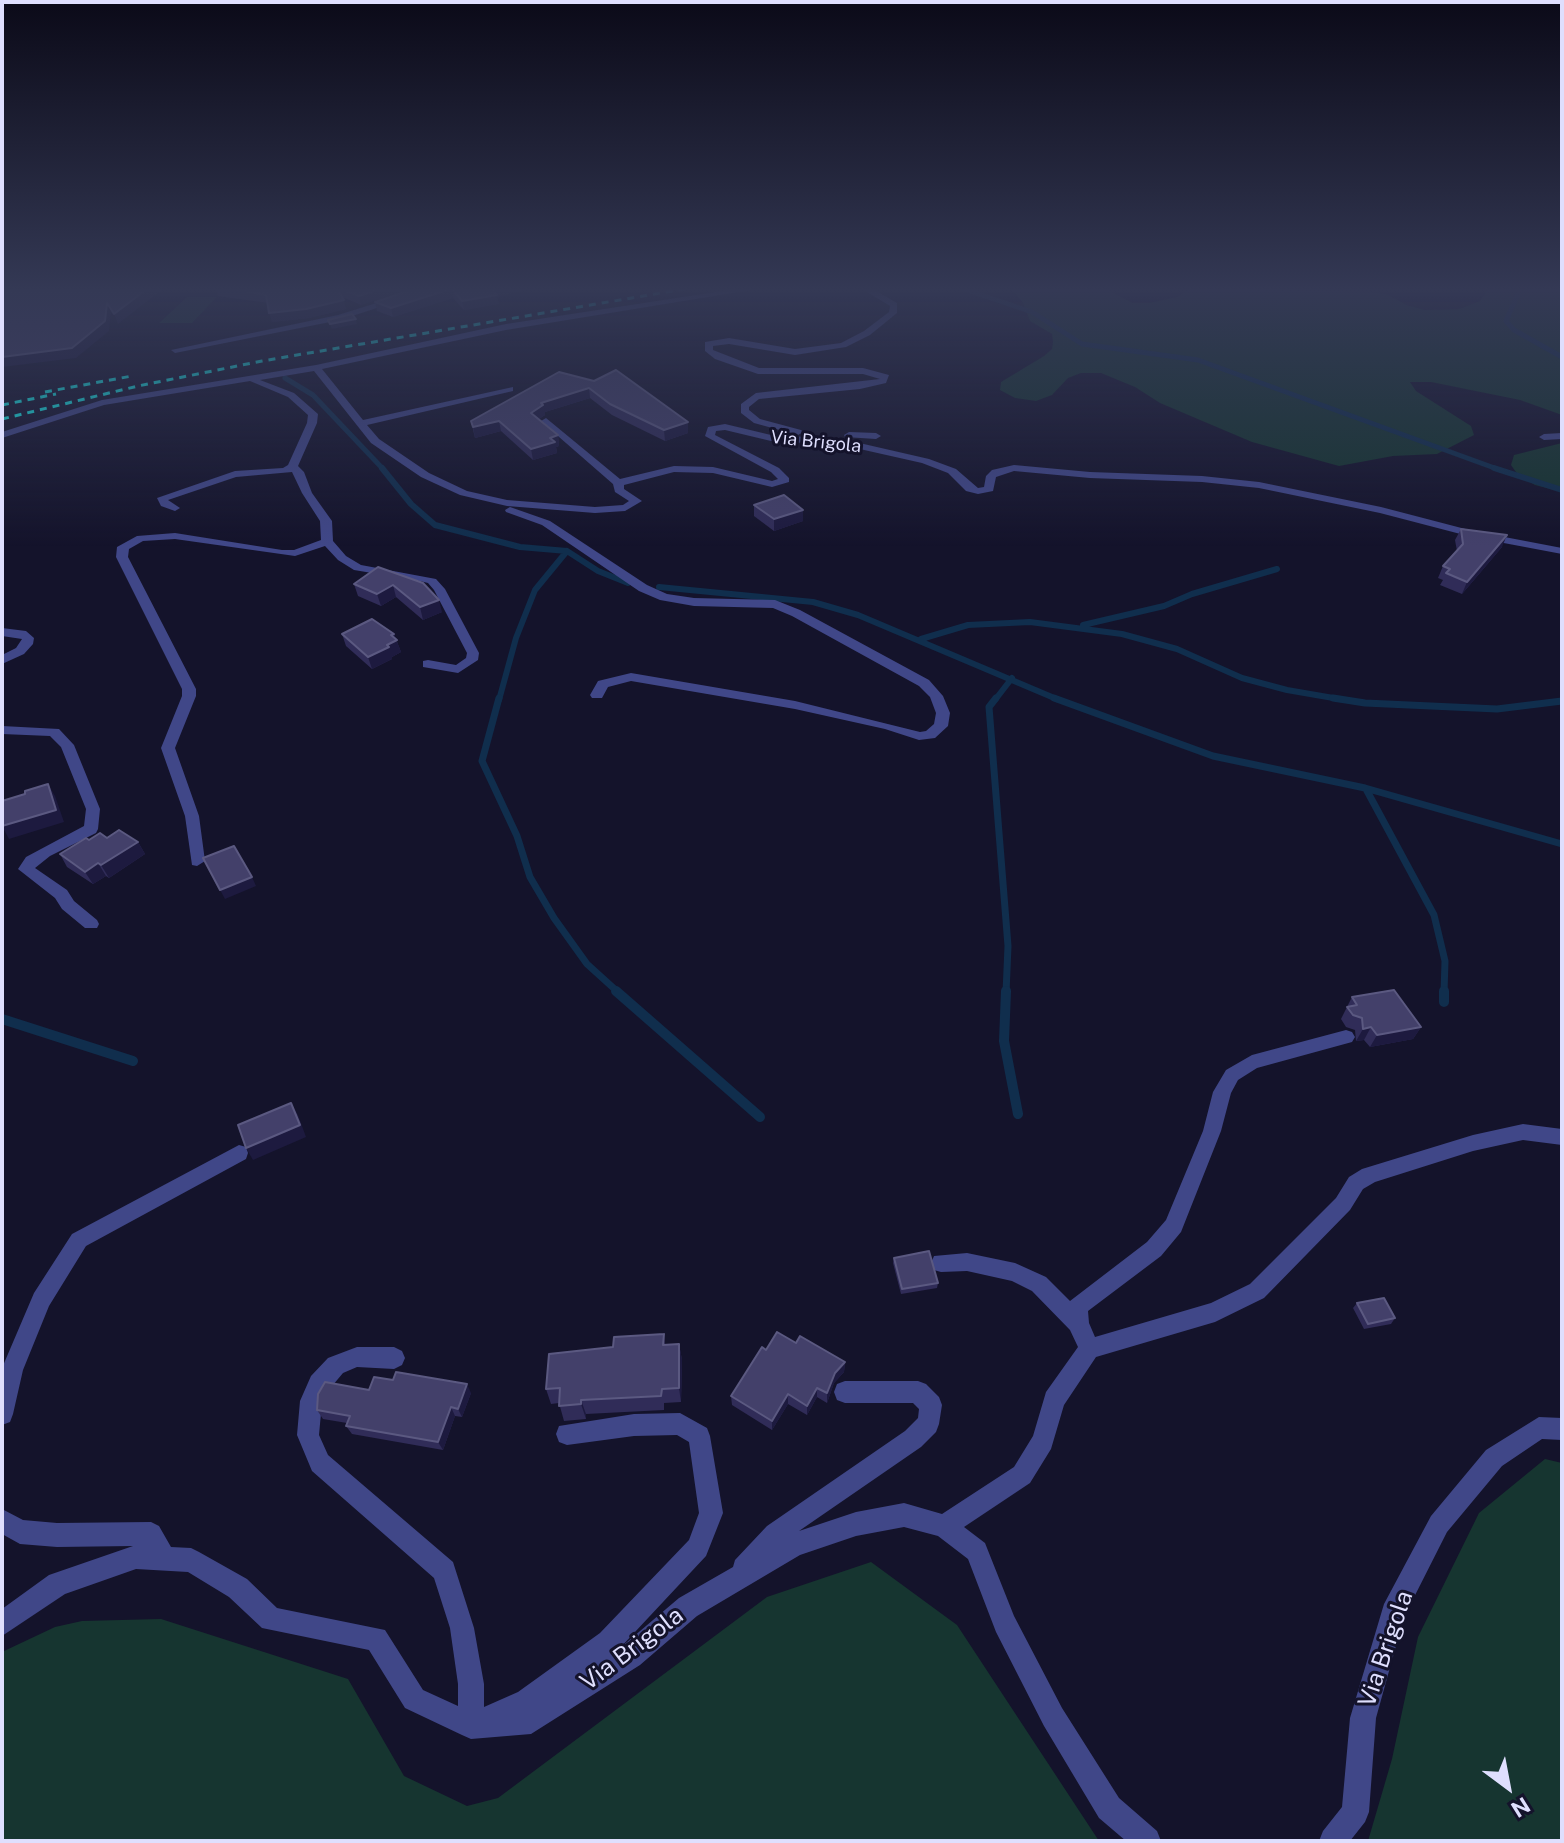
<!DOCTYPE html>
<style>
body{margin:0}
#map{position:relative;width:1564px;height:1843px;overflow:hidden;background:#14132b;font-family:"Public Sans",sans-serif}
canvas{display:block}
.frame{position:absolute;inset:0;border:4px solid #dfdffe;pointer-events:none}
.north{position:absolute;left:1468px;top:1747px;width:80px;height:80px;-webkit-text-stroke:6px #14132b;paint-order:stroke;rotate:148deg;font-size:22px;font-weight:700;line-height:32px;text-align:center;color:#dfdffe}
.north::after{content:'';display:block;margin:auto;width:28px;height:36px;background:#dfdffe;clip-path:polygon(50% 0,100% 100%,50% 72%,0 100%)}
</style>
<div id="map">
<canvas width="1564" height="1843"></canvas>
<div class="frame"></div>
<div class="north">N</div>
</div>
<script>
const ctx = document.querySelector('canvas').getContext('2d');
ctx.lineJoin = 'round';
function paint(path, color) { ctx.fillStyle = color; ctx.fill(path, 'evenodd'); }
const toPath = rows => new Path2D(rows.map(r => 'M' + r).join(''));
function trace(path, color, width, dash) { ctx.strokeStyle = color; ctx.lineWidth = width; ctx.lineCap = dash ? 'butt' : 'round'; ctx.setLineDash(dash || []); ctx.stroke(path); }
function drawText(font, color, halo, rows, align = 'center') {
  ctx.font = font + ' "Public Sans",sans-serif'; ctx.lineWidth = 6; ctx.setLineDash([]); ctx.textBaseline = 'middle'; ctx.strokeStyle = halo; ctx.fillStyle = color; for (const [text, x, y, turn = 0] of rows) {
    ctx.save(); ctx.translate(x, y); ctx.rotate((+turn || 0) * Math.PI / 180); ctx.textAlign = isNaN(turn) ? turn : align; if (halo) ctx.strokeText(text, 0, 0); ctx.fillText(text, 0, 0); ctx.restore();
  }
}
const green = toPath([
 [1011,289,1105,289,1133,303,1149,303,1177,297,1189,289,1369,292,1386,294,1407,305,1425,310,1459,309,1480,301,1488,289,1562,289,1562,415,1520,400,1431,382,1410,382,1416,391,1471,426,1474,435,1437,454,1393,456,1339,466,1252,442,1160,403,1135,387,1101,373,1081,373,1068,378,1052,395,1036,401,1015,398,1000,390,1001,382,1044,356,1052,349,1053,342,1052,334,1030,321,1022,301],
 [187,297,217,297,192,323,159,323],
 [1562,443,1562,492,1535,485,1518,475,1511,465,1514,455],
 [1545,1459,1562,1463,1562,1841,1368,1841,1392,1759,1418,1637,1479,1513],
 [871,1562,957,1625,1099,1841,2,1841,2,1652,55,1627,82,1621,161,1619,348,1679,404,1776,467,1806,498,1798,767,1597]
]);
const streamFar3 = toPath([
 [964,289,1032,312,1082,344,1198,360,1500,470],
 [1520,289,1506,321,1514,330,1562,357],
 [285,378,313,395,384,470]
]);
const streamFar2 = toPath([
 [382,468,411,504,435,525,520,547,567,551,598,571,628,583],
 [1494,468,1562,490],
 [659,587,813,602,858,615,1059,700],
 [1083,625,1164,606,1192,594,1277,569],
 [921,639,968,625,1030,622,1122,634,1177,649,1242,678,1287,690,1345,700],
 [499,700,516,638,535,590,567,551],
 [995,700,1012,678]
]);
const streamFar1 = toPath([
 [499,698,482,761,517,836,530,877,554,918,587,964,619,993],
 [996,698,989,707,1008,946,1006,993],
 [1054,698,1213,756,1365,788,1562,844],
 [1333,698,1365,703,1497,709,1562,701],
 [1366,789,1434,915,1445,961,1444,993]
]);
const stream = toPath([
 [616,991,760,1117],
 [1006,991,1004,1041,1018,1114],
 [1444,1002,1444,991],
 [2,1019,133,1061]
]);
const street = toPath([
 [421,289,435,289,340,320,175,353,171,350,338,315,421,289],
 [735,289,757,289,506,330,322,369,363,420,513,387,513,391,367,425,379,439,429,473,467,491,507,500,595,507,623,505,629,501,615,492,613,484,543,423,541,421,546,418,620,479,674,466,713,467,772,481,778,479,771,472,705,436,708,427,725,424,771,435,842,439,929,459,956,469,978,488,984,487,986,476,992,470,1014,465,1090,472,1202,476,1259,482,1381,507,1473,531,1562,548,1562,554,1472,537,1380,513,1259,488,1202,482,1090,478,1014,471,996,477,993,491,978,494,966,491,948,473,922,463,842,445,771,441,725,430,716,431,715,435,779,468,789,478,789,482,772,487,713,473,674,472,624,485,624,489,642,501,625,511,595,513,507,506,460,495,421,477,371,443,314,371,260,380,294,393,318,414,317,423,298,466,304,472,312,493,332,521,333,541,346,556,361,565,436,579,445,589,479,653,478,660,458,673,423,667,423,661,428,660,456,665,466,658,467,653,434,590,428,583,420,581,354,570,338,560,325,546,295,556,175,539,143,541,129,549,128,557,196,689,196,696,175,748,199,816,205,861,197,866,192,865,185,816,161,748,182,696,182,689,116,557,117,547,137,536,175,533,282,550,294,550,321,540,320,521,302,493,292,472,236,477,168,500,180,508,175,511,161,506,157,498,235,471,283,468,288,465,307,423,308,415,288,397,250,381,104,405,2,438,2,432,102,400,316,365,506,324,735,289],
 [862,289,873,289,897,303,897,313,870,335,846,347,795,355,729,344,713,346,713,350,759,368,863,368,889,375,886,383,860,389,759,399,749,407,749,410,760,419,801,430,803,432,798,435,754,423,741,413,741,404,756,393,880,379,863,374,758,374,715,359,705,351,705,342,729,338,795,349,841,343,864,331,889,312,890,306,862,289],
 [849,432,876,433,881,436,876,439,845,437,844,435,849,432],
 [1562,433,1562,439,1544,440,1539,437,1544,434,1562,433],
 [510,507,550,521,647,585,667,594,694,598,775,600,800,610,929,680,943,696,950,713,948,726,935,738,919,740,885,729,795,709,631,681,608,687,602,698,592,698,590,695,598,681,631,673,795,701,920,732,926,731,934,724,936,713,930,697,919,686,792,616,773,608,694,606,660,600,639,591,542,525,506,512,505,510,510,507],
 [2,628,26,631,34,638,33,644,24,654,2,664,2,655,16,648,22,639,2,636,2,628],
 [2,726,59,729,74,745,100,809,98,829,96,833,50,856,35,868,67,890,74,901,97,920,99,924,97,928,85,928,62,909,55,898,18,869,26,857,84,826,86,809,61,747,50,736,2,734,2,726],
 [1346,1030,1352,1032,1355,1037,1352,1042,1257,1068,1238,1080,1231,1093,1221,1131,1181,1232,1161,1256,1088,1311,1089,1323,1095,1337,1211,1303,1250,1284,1336,1198,1349,1177,1362,1169,1473,1135,1523,1124,1562,1129,1562,1145,1523,1140,1473,1151,1375,1182,1363,1189,1350,1210,1264,1298,1215,1322,1096,1357,1064,1405,1051,1449,1030,1483,964,1527,985,1543,1014,1616,1062,1708,1119,1798,1157,1831,1161,1841,1126,1841,1099,1818,1044,1726,996,1632,968,1559,938,1536,904,1527,856,1536,800,1555,697,1616,640,1665,531,1734,471,1739,462,1735,405,1708,369,1650,262,1628,229,1597,188,1572,136,1569,65,1594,2,1636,2,1609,49,1575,133,1546,57,1547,20,1544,2,1534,2,1509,23,1520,57,1523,151,1522,159,1526,171,1547,191,1548,199,1552,247,1579,277,1608,385,1630,423,1690,458,1706,458,1684,450,1628,434,1578,312,1471,297,1435,300,1401,311,1376,328,1358,357,1347,394,1347,402,1351,405,1358,402,1365,394,1369,357,1367,343,1373,327,1392,322,1402,319,1435,328,1455,453,1562,474,1628,484,1684,484,1707,518,1692,600,1633,689,1540,699,1513,689,1442,677,1435,634,1436,567,1445,559,1442,556,1434,559,1426,634,1414,680,1413,707,1428,710,1436,723,1513,706,1556,620,1648,679,1598,733,1567,735,1560,767,1526,905,1431,918,1418,919,1409,913,1403,845,1403,837,1400,834,1392,837,1384,845,1381,918,1381,926,1384,939,1397,942,1405,939,1424,936,1432,921,1447,799,1531,856,1512,904,1503,942,1514,1014,1467,1033,1436,1046,1392,1078,1347,1070,1330,1032,1291,1012,1281,967,1271,941,1272,934,1270,931,1263,934,1256,967,1253,1015,1263,1046,1277,1070,1301,1147,1242,1166,1220,1203,1131,1213,1092,1226,1070,1252,1055,1346,1030],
 [239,1145,246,1147,248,1153,246,1159,86,1246,49,1306,23,1370,13,1414,10,1422,2,1425,2,1368,34,1293,72,1234,239,1145],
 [1539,1417,1562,1418,1562,1440,1542,1439,1502,1466,1447,1532,1404,1617,1376,1718,1369,1812,1365,1822,1350,1841,1319,1841,1323,1831,1342,1807,1350,1718,1384,1604,1431,1516,1486,1450,1539,1417]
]);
const rail = toPath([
 [45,392,132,376],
 [2,405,56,394],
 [2,419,138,386,262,361,684,289]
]);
const wall = toPath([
 [216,289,410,289,361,305,342,297,346,309,309,318,272,322,268,303,218,296],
 [414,289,528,289,497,297,499,304,464,310,453,298,393,317,377,311,375,302],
 [559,372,688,433,665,441,612,415,590,398,545,412,545,415,539,419,558,435,559,446,556,447,557,453,533,460,501,431,475,438,471,421],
 [754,505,803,521,774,531,754,516],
 [1461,529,1502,547,1462,594,1440,585,1443,580,1438,578,1443,566,1457,551,1455,540],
 [378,567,442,612,423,620,396,597,381,606,358,596,354,584],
 [342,634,394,634,401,652,392,657,392,659,372,669,346,646],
 [107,838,138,842,145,854,109,878,106,876,93,884,67,867,60,854,89,840],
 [1352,997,1421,1027,1413,1039,1370,1047,1364,1040,1356,1041,1355,1030,1346,1027,1341,1019],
 [894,1258,938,1283,937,1288,901,1294,893,1263],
 [1357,1303,1395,1318,1391,1324,1364,1329,1353,1308],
 [664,1334,665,1345,679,1344,682,1360,681,1402,664,1403,664,1410,586,1414,586,1419,564,1421,559,1403,551,1404,546,1389,613,1347],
 [796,1343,845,1362,844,1372,834,1383,827,1403,817,1397,807,1415,788,1404,772,1430,732,1405,731,1396],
 [369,1390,471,1393,462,1417,455,1416,443,1450,352,1434,346,1426,347,1423,323,1419,317,1410]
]);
const shadedWall = toPath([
 [147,289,163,289,118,324,114,314],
 [379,289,410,289,361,305,359,296],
 [452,289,453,298,393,317,391,308],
 [492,289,528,289,497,297,499,304,464,310,462,301],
 [344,300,346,309,309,318,272,322,269,313],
 [107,303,111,313,109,331,76,358,2,367,2,357],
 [356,319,357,324,332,329,330,324],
 [589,388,590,398,545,412,545,415,533,423,531,413,541,403],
 [499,421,501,431,475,438,473,427],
 [688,422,688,433,665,441,664,430],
 [558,435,559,446,556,447,557,453,533,460,531,449,550,438],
 [803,510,803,521,774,531,774,519],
 [1507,535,1502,547,1462,594,1467,582],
 [393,585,396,597,381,606,377,594],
 [439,600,442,612,423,620,420,607],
 [394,634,401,652,392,657,392,659,372,669,368,657,387,645,391,635],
 [48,784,55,796,64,822,9,839,2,826],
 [138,842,145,854,109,878,101,865],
 [98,863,106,876,93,884,85,872],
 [252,877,256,886,225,899,220,890],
 [1371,1027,1364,1040,1356,1041,1363,1029],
 [1421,1027,1413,1039,1370,1047,1377,1035],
 [291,1103,298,1115,306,1137,253,1160,246,1148],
 [679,1344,682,1360,681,1402,679,1388],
 [845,1362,844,1372,834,1383,827,1403,827,1393,835,1373],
 [467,1384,471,1393,462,1417,458,1409],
 [817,1388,817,1397,807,1415,807,1406],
 [788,1394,788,1404,772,1430,772,1421],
 [581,1400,586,1414,586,1419,581,1404],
 [451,1407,455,1416,443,1450,438,1442]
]);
const building = toPath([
 [2,289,147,289,114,314,107,303,105,321,72,348,2,357,2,289],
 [233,289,337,289,344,300,306,309,269,313,266,295,233,289],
 [342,289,379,289,359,296,342,289],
 [414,289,450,289,391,308,375,302,414,289],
 [452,289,492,289,497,295,462,301,452,289],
 [352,314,356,319,330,324,328,320,352,314],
 [616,370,688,422,664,430,610,404,589,388,541,403,543,405,531,413,558,435,550,438,555,442,531,449,499,421,473,427,471,421,559,372,594,381,616,370],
 [784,495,803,510,774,519,754,505,784,495],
 [1461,529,1507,535,1467,582,1446,573,1450,569,1443,566,1463,544,1461,529],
 [378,567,423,583,439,600,420,607,393,585,377,594,354,584,378,567],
 [372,619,394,634,391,635,397,640,387,645,389,647,368,657,342,634,372,619],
 [48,784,56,810,2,826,2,801,25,794,25,791,48,784],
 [119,830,138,842,101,865,98,863,85,872,60,854,86,838,89,840,100,833,107,838,119,830],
 [234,846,252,877,220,890,203,858,234,846],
 [1394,990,1421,1027,1377,1035,1371,1027,1363,1029,1362,1018,1353,1015,1347,1007,1357,1005,1352,997,1394,990],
 [291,1103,300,1125,246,1148,238,1125,291,1103],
 [929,1251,938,1283,902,1289,894,1258,929,1251],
 [1384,1298,1395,1318,1368,1324,1357,1303,1384,1298],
 [777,1332,796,1343,800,1336,845,1362,835,1373,827,1393,817,1388,807,1406,788,1394,772,1421,731,1396,762,1347,766,1350,777,1332],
 [664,1334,663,1345,679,1344,679,1388,662,1389,661,1396,581,1400,581,1404,559,1406,560,1388,546,1389,549,1354,613,1347,614,1337,664,1334],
 [396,1372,467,1384,458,1409,451,1407,438,1442,346,1426,350,1416,317,1410,318,1394,325,1382,369,1390,374,1377,393,1380,396,1372]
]);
const farStreetnames = [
 ["Via Brigola",816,442,6]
];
const nearStreetnames = [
 ["Via Brigola",632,1649,-37],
 ["Via Brigola",1386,1649,-71]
];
paint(green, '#163530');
trace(streamFar3, '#102e4d', 5);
trace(streamFar2, '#102e4d', 6);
trace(streamFar1, '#102e4d', 7);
trace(stream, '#102e4d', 10);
paint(street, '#404788');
trace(rail, '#13f5ee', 3, [7, 6]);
paint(wall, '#302c58');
paint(shadedWall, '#1d1a3f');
paint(building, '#43406a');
trace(building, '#5b5981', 2);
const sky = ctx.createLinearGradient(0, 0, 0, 547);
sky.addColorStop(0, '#0b0a18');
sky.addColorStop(0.53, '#343955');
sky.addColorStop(1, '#34395500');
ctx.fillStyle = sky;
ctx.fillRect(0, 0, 1564, 547);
drawText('18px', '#dfdffe', '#14132b', farStreetnames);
drawText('24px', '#dfdffe', '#14132b', nearStreetnames);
</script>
